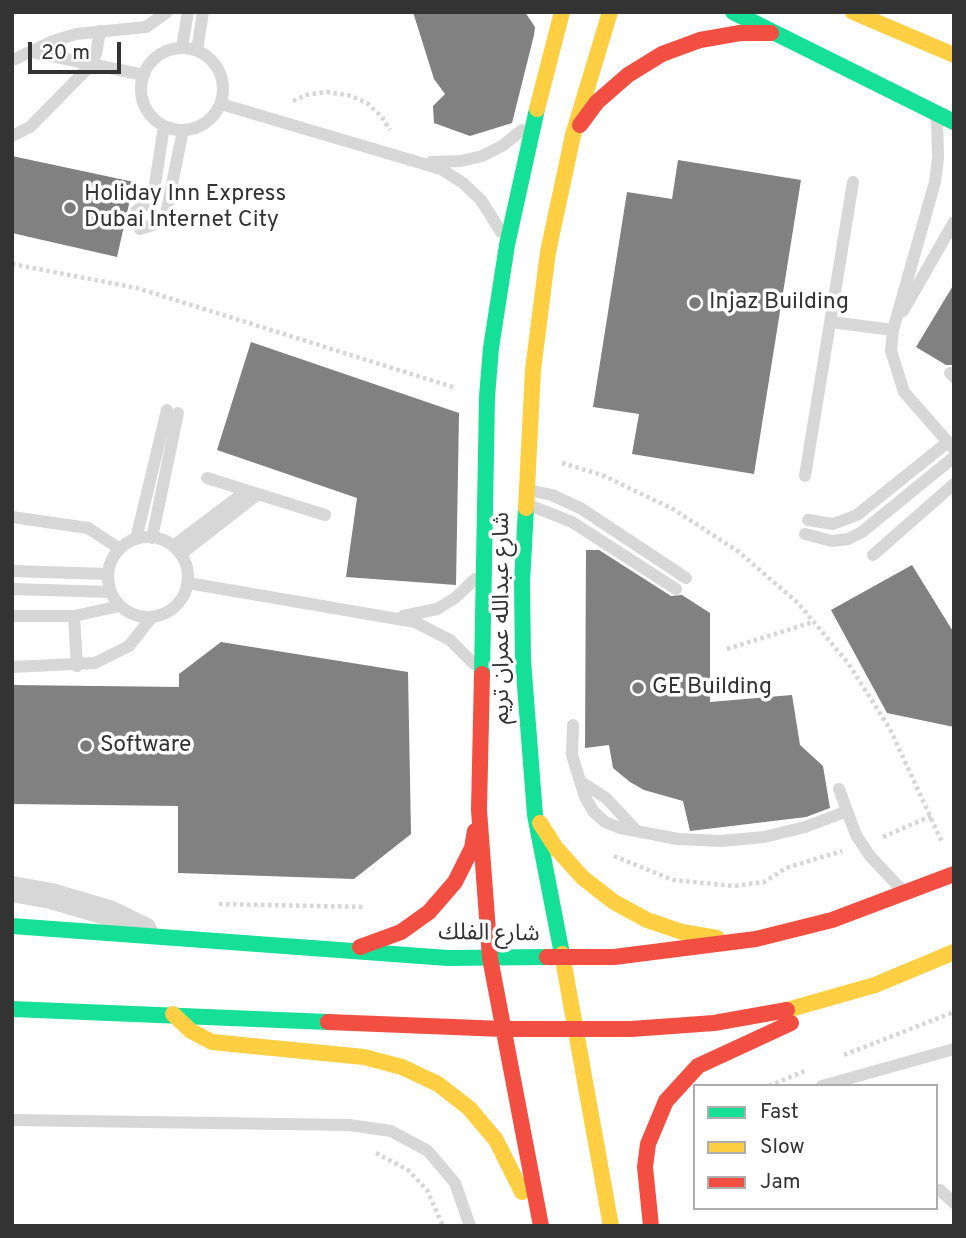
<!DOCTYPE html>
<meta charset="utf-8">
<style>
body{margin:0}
#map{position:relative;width:966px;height:1238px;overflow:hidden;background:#fff;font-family:Overpass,sans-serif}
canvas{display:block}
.frame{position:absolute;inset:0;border:14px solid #333;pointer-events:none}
.legend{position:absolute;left:693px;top:1084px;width:245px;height:126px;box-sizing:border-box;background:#fff;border:2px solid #adadad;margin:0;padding:9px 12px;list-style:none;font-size:21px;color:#333}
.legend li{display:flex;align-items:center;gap:14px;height:35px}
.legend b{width:35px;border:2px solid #adadad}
.scale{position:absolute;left:28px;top:42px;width:93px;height:32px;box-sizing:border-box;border:4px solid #333;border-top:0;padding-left:9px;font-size:21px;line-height:24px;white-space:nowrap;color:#333;-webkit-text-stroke:5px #fff;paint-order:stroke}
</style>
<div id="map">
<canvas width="966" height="1238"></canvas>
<div class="frame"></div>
<ul class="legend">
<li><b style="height:9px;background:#16e098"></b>Fast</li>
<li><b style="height:9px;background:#ffcf43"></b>Slow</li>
<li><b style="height:9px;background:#f24e42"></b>Jam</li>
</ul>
<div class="scale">20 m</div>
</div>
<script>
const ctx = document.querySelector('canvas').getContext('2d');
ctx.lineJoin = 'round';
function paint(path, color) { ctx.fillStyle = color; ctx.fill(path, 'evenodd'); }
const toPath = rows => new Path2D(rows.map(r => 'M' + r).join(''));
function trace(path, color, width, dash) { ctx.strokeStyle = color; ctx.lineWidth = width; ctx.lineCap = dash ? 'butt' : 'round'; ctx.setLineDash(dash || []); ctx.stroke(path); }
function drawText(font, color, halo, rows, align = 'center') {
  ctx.font = font + ' Overpass,"Noto Sans Arabic",sans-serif'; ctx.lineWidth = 7; ctx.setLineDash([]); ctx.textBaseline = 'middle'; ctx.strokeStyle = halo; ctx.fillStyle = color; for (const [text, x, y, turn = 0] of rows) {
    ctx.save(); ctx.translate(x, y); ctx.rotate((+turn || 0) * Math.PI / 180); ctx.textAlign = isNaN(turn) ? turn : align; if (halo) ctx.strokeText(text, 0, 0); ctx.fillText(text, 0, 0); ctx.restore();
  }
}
const building = toPath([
 [413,12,525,12,535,27,534,35,512,123,470,136,434,123,433,106,445,94,434,79],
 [12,156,134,182,117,257,12,233],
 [678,160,801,180,754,474,632,454,639,414,593,407,627,192,672,199],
 [954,284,954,365,946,365,916,347],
 [251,342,459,413,456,585,346,577,357,498,217,450],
 [586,550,599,550,671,596,682,595,710,613,710,702,792,695,800,745,823,766,830,808,806,817,690,831,683,801,644,790,630,782,613,768,609,745,585,748],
 [912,565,954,633,954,727,887,713,831,610],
 [221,642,408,672,411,834,354,879,178,873,178,806,12,804,12,685,179,687,179,674]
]);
const path = toPath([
 [293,101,306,95,327,92,348,95,367,103,382,117,390,130],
 [12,264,137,288,456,388],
 [562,463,602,475,673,509,739,552,798,603,848,663,890,729,942,842],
 [727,649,813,622],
 [883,837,931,816],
 [614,856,673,880,734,886,764,882,786,868,842,851],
 [219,904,364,907],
 [844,1055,954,1012],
 [769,1086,807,1070],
 [376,1153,408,1170,427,1190,443,1226]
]);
const lane = toPath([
 [182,47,188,12],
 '141 89a41 41 0 1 1 82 0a41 41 0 1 1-82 0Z',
 [197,50,203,12],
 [32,52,144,75],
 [15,59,53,41,76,34,146,27,167,12],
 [221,104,441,169,463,183,481,200,501,232],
 [937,119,938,158,935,182,893,330,891,351,904,392,954,449],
 [12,136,30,127,91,65,96,54,100,31],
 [431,162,461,161,482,156,502,146,522,130],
 [136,211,148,203,154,191,164,126],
 [140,229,155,224,166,214,183,130],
 [903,311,954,222],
 [831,322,893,330],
 [950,373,954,377],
 [805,476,853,182],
 [207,478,325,515],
 [528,490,552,495,582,509,686,578],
 [529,505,572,522,676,589],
 [12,517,88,528,120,549],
 [808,520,833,524,857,515,948,442],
 [805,534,832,541,848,539,862,532,954,457],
 '108 577a40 40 0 1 1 80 0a40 40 0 1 1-80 0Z',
 [152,538,178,413],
 [136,539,167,410],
 [173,546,246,491],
 [181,554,258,494],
 [873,555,954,484],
 [12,571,108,574],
 [188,583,415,622,450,640,474,664],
 [12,589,111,592],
 [12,616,74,616,120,606],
 [74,616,77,666],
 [403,616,437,609,455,598,475,579],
 [12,667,95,663,129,646,152,617],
 [573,725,572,755,585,797,593,811,605,822,620,828,678,839,721,841,764,837,805,827,845,812],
 [581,782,606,798,636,830],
 [839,789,856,835,870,856,901,889],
 [822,1086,954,1049],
 [12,1120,349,1125,391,1131,428,1151,455,1183,470,1226],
 [940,1190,954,1203]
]);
const street = toPath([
 [12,889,51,896,109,913,144,930]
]);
const fast = toPath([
 [733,12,954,122],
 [526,508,522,582,523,660,535,815,562,954],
 [482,674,487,397,491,348,507,245,537,109],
 [12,926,448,958,547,957],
 [12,1009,328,1022]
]);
const slow = toPath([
 [853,12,954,55],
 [537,109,562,12],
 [526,508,533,370,548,252,573,135,610,12],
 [540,823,556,848,583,878,614,902,647,920,682,932,717,938],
 [562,954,611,1226],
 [787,1010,875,985,954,952],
 [173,1014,191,1031,212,1042,364,1057,402,1067,438,1084,469,1108,496,1140,522,1192]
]);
const jam = toPath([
 [580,125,597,102,628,75,662,54,700,40,740,33,771,33],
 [482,674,479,810,490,958,541,1226],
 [360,947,401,932,429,912,455,882,472,848,475,831],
 [547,957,614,957,756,939,832,920,954,874],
 [328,1022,503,1029,631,1029,714,1023,787,1010],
 [651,1226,645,1167,648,1144,666,1101,698,1066,791,1023]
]);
const markers = [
 [70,208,7,"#7a7a7a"],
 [695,303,7,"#7a7a7a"],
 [638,688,7,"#7a7a7a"],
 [86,746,7,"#7a7a7a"]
];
const poiNames = [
 ["Holiday Inn Express",84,195],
 ["Dubai Internet City",84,221],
 ["Injaz Building",709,303],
 ["GE Building",652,688],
 ["Software",100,746]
];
const streetNames = [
 ["شارع عبدالله عمران تريم",503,618,-90],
 ["شارع الفلك",489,935,1]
];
paint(building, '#818181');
trace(path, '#d6d6d6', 4.5, [3.5, 3.5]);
trace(lane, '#d7d7d7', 12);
trace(street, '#d7d7d7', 26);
trace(fast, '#16e098', 16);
trace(slow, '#ffcf43', 16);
trace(jam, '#f24e42', 16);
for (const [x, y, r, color] of markers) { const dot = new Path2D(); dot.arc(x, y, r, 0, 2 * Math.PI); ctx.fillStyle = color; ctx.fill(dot); trace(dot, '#fff', 2.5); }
drawText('23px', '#333', '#fff', poiNames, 'left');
drawText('23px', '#333', '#fff', streetNames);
</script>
